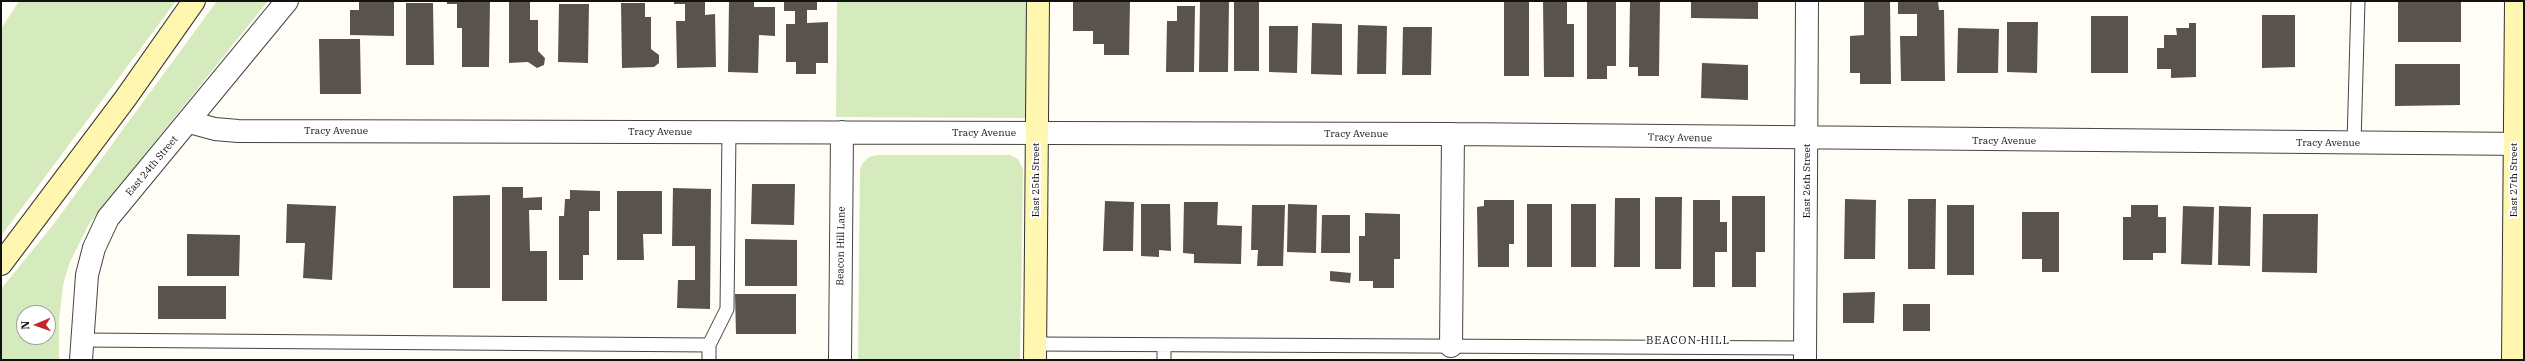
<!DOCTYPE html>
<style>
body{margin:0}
#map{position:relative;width:2525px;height:361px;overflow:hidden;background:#fffdf5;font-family:"IBM Plex Serif",serif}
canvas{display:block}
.frame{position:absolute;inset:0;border:2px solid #111;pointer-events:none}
.north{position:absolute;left:16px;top:305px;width:40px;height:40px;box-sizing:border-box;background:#fff;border:1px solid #a0a0a0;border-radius:50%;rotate:268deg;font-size:11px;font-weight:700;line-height:16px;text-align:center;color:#111}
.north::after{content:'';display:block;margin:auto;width:14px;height:18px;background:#c4262e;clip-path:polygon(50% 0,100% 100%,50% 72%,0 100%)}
</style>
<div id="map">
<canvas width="2525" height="361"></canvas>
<div class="frame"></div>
<div class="north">N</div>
</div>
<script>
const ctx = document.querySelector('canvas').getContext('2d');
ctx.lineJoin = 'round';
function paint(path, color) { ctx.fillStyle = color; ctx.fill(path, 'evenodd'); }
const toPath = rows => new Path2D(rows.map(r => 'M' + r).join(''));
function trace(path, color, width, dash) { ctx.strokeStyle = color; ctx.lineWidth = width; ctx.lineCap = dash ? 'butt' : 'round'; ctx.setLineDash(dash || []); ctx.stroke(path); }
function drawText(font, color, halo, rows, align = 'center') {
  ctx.font = font + ' "IBM Plex Serif",serif'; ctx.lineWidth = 4; ctx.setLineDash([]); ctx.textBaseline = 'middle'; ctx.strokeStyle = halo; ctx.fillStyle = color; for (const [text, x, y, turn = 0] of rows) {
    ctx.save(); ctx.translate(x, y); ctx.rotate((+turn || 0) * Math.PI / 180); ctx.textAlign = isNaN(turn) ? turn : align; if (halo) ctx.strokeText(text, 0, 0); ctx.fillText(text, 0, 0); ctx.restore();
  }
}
const green = toPath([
 [19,1,176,1,1,236,1,29],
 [217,1,268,1,89,224,69,264,63,285,59,321,59,360,1,360,1,289,53,225],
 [24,313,48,313,48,337,24,337],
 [837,1,1027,1,1026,118,836,117],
 [878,155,1010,155,1018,159,1023,169,1020,360,858,360,860,170,862,164,869,157]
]);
const building = toPath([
 [359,1,394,1,394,36,350,35,350,10,359,10],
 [447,1,490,1,489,67,462,67,462,28,457,28,457,4,447,4],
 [674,1,705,1,705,15,715,14,716,67,677,68,676,21,685,21,685,4,674,4],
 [729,1,754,1,754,7,775,7,775,36,759,35,758,73,728,72],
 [784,1,817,1,817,10,807,10,807,23,828,22,828,63,816,63,816,74,796,74,796,62,786,62,786,24,795,24,795,11,784,11],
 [1073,1,1130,1,1129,55,1104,55,1104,44,1093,44,1093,31,1073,31],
 [1200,1,1229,1,1228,72,1199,72],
 [1234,1,1259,1,1259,71,1234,71],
 [1504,1,1529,1,1529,76,1504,76],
 [1543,1,1567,1,1567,24,1574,24,1574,77,1544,77],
 [1587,1,1616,1,1616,66,1607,66,1607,79,1587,79],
 [1630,1,1660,1,1659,76,1638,76,1638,67,1629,67],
 [1691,1,1758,1,1758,19,1691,18],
 [1864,1,1890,1,1891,84,1860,84,1860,73,1850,73,1850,36,1864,35],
 [1898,1,1938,1,1939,10,1944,10,1945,81,1901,81,1900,36,1917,36,1917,14,1898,14],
 [2398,1,2461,1,2461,42,2398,42],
 [509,2,530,2,530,20,538,20,538,51,545,58,544,65,537,68,528,62,509,63],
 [406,3,433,3,434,65,406,65],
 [621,3,645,3,645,17,651,17,651,49,659,55,659,63,654,67,622,68],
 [559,4,589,4,588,63,558,62],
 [1177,6,1195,6,1194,72,1166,72,1167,21,1177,21],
 [2262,15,2295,15,2295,67,2262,68],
 [2091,16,2128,16,2128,73,2091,73],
 [2007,22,2038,22,2037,73,2007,72],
 [1312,23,1342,24,1342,75,1311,74],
 [2189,23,2196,23,2196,77,2171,78,2171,69,2157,69,2157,48,2164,48,2164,35,2177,35,2176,28,2189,28],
 [1358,25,1387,26,1386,74,1357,74],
 [1269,26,1298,26,1297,73,1269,72],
 [1403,27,1432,27,1431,75,1402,75],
 [1958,28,1999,29,1998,73,1957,73],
 [319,39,360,39,361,94,320,94],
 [1702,63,1748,65,1748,100,1701,98],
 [2395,64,2460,64,2460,105,2395,106],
 [752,184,795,184,794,225,751,224],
 [502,187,523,187,523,198,542,197,542,210,529,210,530,251,547,251,547,301,502,301],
 [673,188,711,189,710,309,677,308,678,280,695,280,695,246,672,246],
 [570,190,600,191,600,211,589,211,589,255,583,255,583,280,559,280,559,216,564,216,565,199,570,199],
 [617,191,662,191,662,234,643,234,644,260,617,260],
 [490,195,490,288,453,288,453,196],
 [1732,196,1765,196,1765,252,1756,252,1756,287,1732,287],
 [1655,197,1682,197,1681,269,1655,269],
 [1615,198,1640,198,1640,267,1614,267],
 [1845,199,1876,200,1875,259,1844,259],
 [1908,199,1936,199,1935,269,1908,269],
 [1484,200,1514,200,1514,244,1509,244,1509,267,1478,267,1477,207,1484,206],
 [1693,200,1720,200,1720,222,1727,222,1727,252,1715,252,1715,287,1693,287],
 [1105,201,1134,202,1133,251,1103,251],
 [1184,202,1218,202,1217,225,1242,226,1241,264,1194,263,1194,254,1183,253],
 [287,204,336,206,332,280,303,278,305,243,286,243],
 [1141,204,1170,204,1171,251,1159,250,1159,257,1141,256],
 [1288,204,1317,205,1316,253,1287,252],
 [1527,204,1552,204,1552,267,1527,267],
 [1571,204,1596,204,1596,267,1571,267],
 [1252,205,1285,205,1283,266,1257,266,1258,250,1251,250],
 [1947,205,1974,205,1974,275,1947,275],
 [2131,205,2158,205,2158,217,2166,217,2166,253,2153,253,2153,260,2123,260,2123,217,2131,217],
 [2183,206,2214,207,2212,265,2181,264],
 [2219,206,2251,207,2250,266,2218,265],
 [2022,212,2059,212,2059,272,2042,272,2042,259,2022,259],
 [1365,213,1400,214,1400,259,1394,259,1394,288,1373,288,1373,281,1359,281,1359,236,1365,236],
 [2263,214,2318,214,2317,273,2262,272],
 [1322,215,1350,215,1350,253,1321,253],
 [187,234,240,235,239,276,187,276],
 [745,239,797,240,797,286,745,286],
 [1330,271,1351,273,1350,283,1330,281],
 [158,286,226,286,226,319,158,319],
 [1875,292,1874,323,1843,323,1843,293],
 [735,294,796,294,796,334,736,334],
 [1903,304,1930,304,1930,331,1903,331]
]);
const lane = toPath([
 [2354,143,2358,1],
 [83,340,709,345,709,360],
 [1035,344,1805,348],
 [709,345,727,309,729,132],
 [1164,360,1164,345]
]);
const street = toPath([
 [189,122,215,129,238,131,1453,134,2524,144],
 [1451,346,1453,134],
 [81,360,87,275,94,248,108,218,287,1],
 [840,360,842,132],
 [1805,360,1807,1]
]);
const secondary = toPath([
 [1,264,125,99,194,1],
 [1035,360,1038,1],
 [2513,360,2516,1]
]);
const streetNames = [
 ["Tracy Avenue",336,131],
 ["Tracy Avenue",660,132],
 ["Tracy Avenue",984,133],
 ["Tracy Avenue",1356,134],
 ["Tracy Avenue",1680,138,1],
 ["Tracy Avenue",2004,141],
 ["Tracy Avenue",2328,143],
 ["East 24th Street",152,166,-50],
 ["East 25th Street",1036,180,-90],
 ["East 27th Street",2514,180,-90],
 ["East 26th Street",1807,181,-90],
 ["Beacon Hill Lane",841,246,-89]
];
const neighbourhoodNames = [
 ["BEACON HILL",1688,341]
];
paint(green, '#d5ebbd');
paint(building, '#5a524d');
trace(lane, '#444', 15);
trace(street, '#444', 24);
trace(secondary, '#333', 24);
trace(lane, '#fff', 13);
trace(street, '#fff', 22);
trace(secondary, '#fff6b0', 22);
drawText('10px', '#111', '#fff', streetNames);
ctx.letterSpacing = '1px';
drawText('11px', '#111', '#fff', neighbourhoodNames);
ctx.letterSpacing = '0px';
</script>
